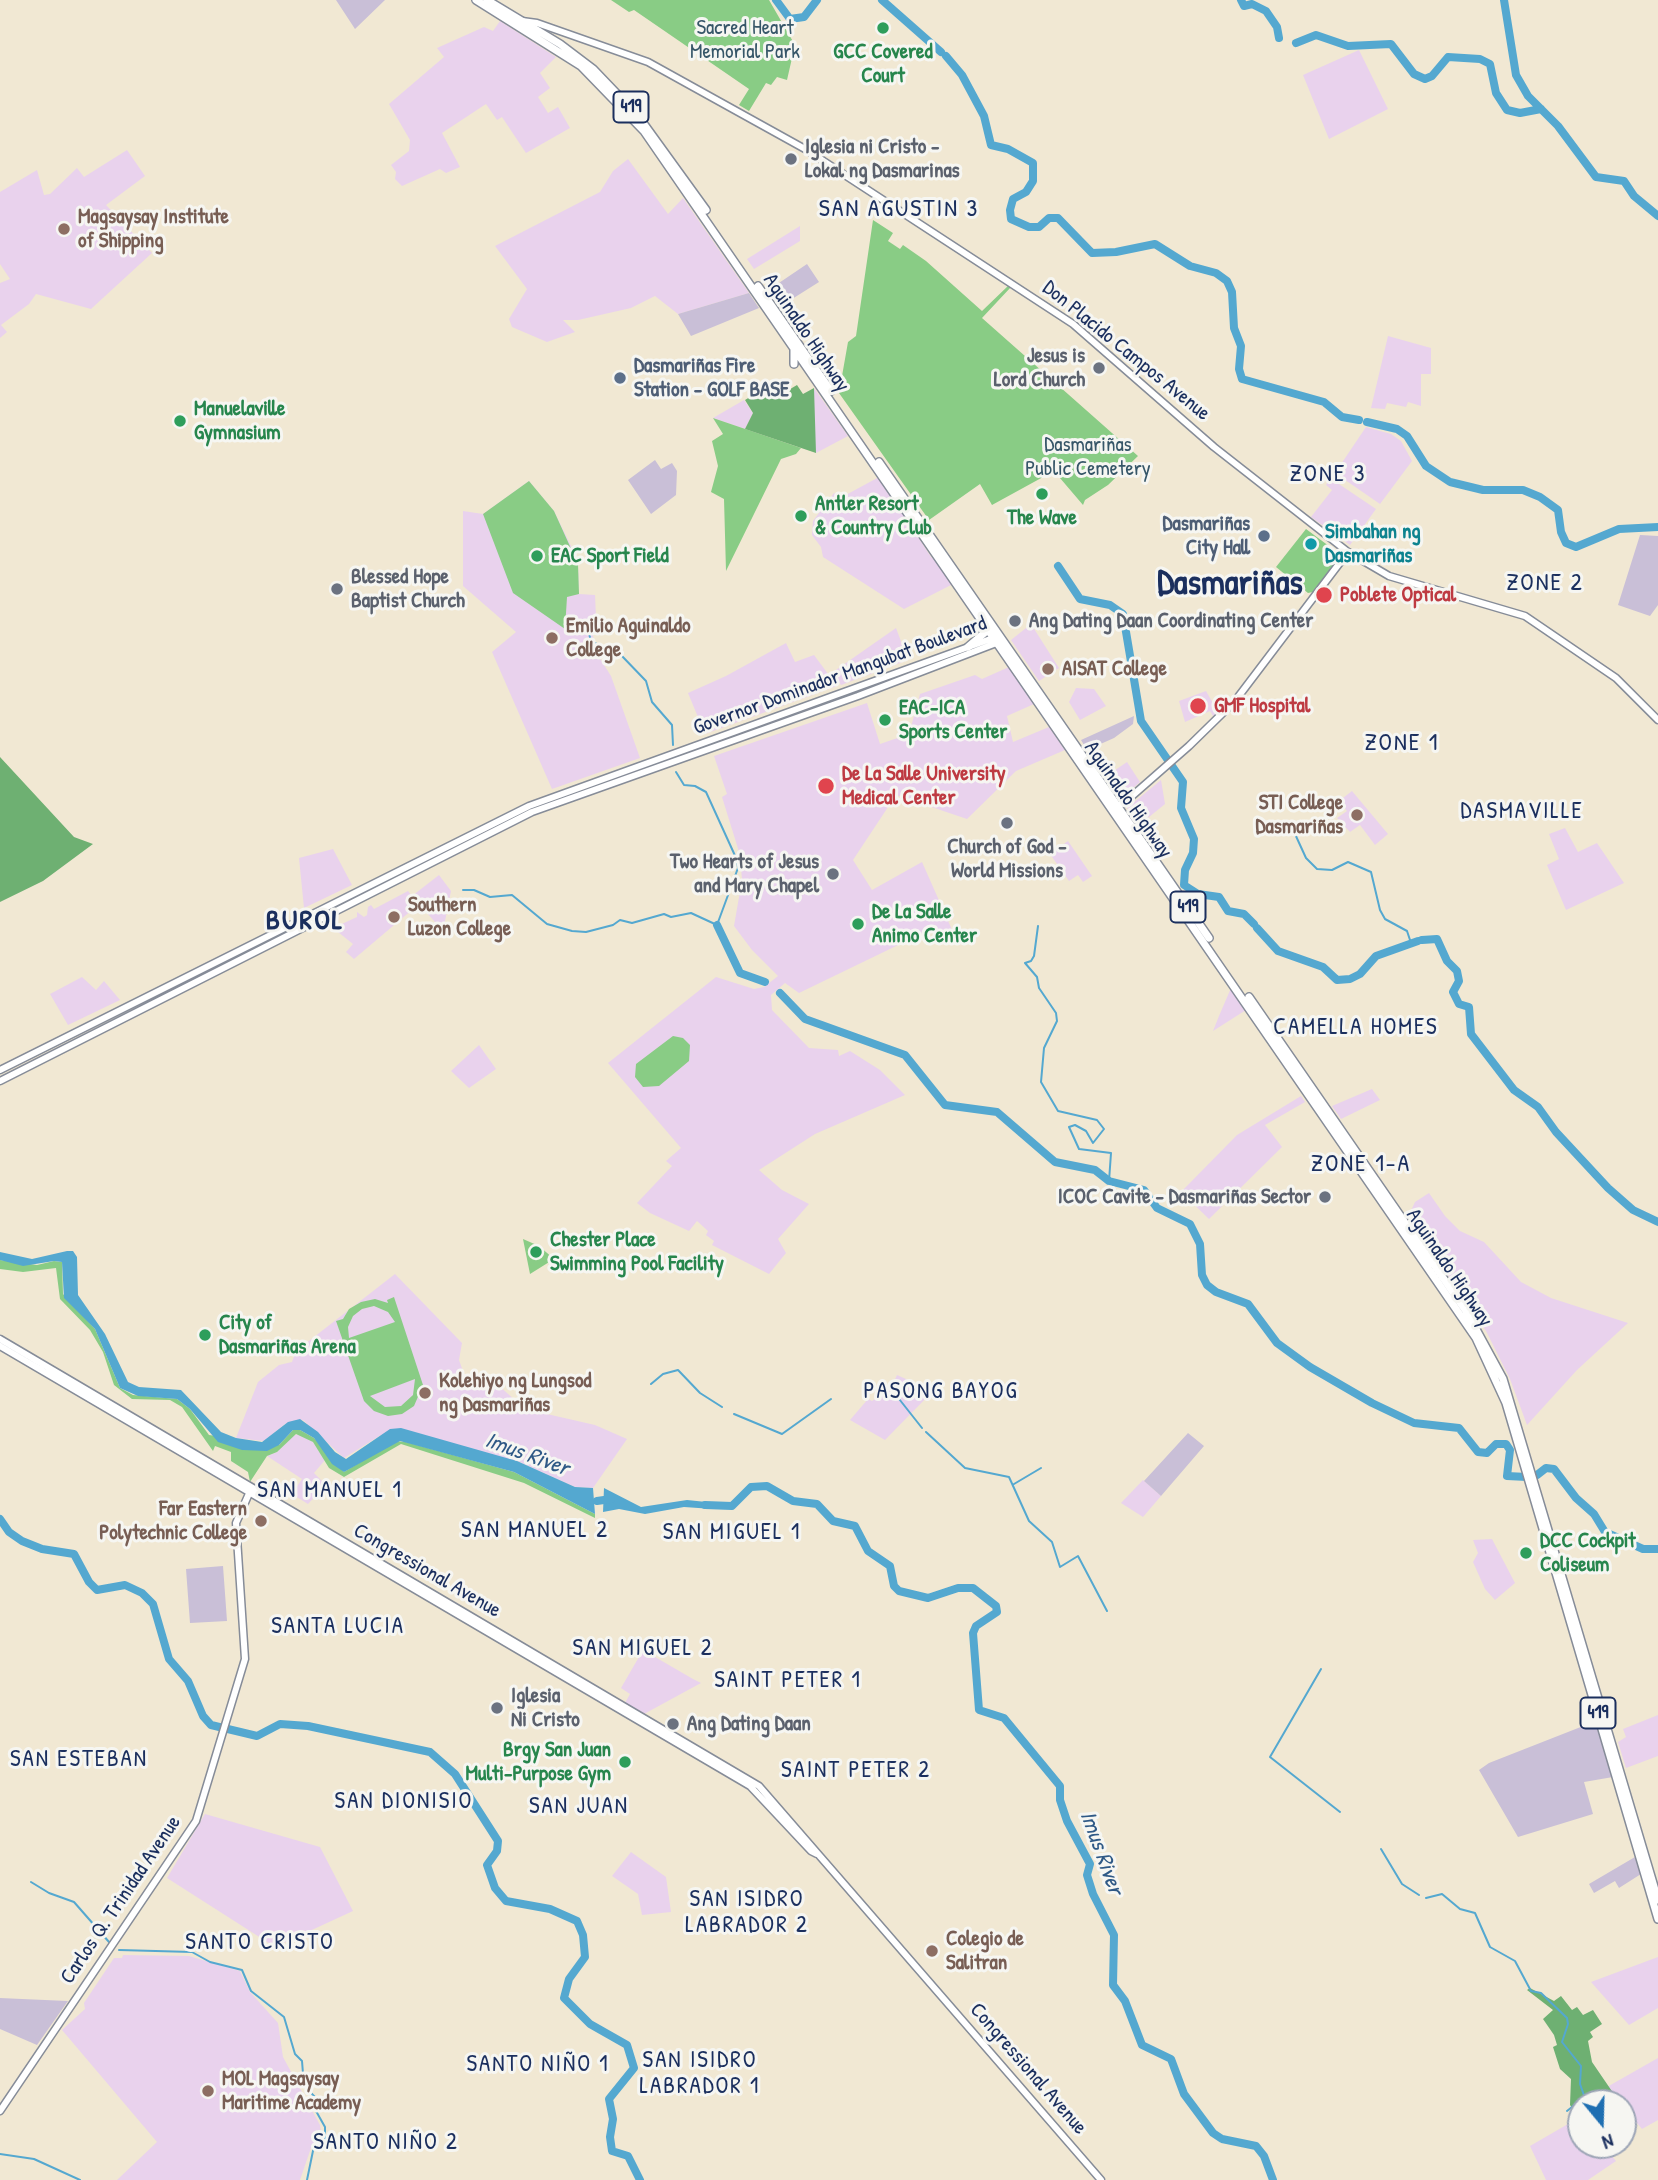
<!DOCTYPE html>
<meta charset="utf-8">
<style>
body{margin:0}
#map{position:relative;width:1658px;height:2180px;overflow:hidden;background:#f1e8d3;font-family:"Patrick Hand",sans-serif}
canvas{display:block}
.north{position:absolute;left:1567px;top:2089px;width:70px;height:70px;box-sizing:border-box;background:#f6f6f2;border:2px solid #9ea6b7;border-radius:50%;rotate:161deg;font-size:19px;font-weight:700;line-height:28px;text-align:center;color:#1b2f5e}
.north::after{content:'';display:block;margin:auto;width:24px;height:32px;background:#1f6fb2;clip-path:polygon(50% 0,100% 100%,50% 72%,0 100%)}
</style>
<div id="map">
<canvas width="1658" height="2180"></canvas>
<div class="north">N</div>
</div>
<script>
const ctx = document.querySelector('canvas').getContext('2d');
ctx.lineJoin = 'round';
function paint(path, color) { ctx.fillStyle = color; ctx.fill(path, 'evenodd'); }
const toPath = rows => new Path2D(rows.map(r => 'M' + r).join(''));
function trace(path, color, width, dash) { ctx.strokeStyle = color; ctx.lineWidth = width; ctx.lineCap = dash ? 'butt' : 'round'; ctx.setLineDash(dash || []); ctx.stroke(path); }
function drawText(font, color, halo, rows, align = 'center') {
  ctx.font = font + ' "Patrick Hand",sans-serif'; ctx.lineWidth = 6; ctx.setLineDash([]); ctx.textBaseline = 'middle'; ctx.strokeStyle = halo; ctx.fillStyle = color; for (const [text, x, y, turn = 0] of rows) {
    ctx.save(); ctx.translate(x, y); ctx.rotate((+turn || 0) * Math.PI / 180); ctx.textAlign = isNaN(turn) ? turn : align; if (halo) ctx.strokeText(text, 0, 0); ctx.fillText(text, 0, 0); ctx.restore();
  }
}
const built = toPath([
 [500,21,556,57,540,73,550,88,538,97,548,113,558,107,570,128,526,153,502,117,497,120,486,104,442,133,460,167,446,173,440,169,402,186,395,179,396,172,391,165,409,151,410,140,389,104,444,57,437,48,484,27,493,31],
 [1359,50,1388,109,1329,139,1303,75],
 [127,150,145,176,106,205,152,253,91,309,36,294,29,304,1,325,7,332,0,338,0,283,10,279,0,264,0,192,37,170,44,195,50,194,77,168,84,177],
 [628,159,668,214,683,198,749,293,678,314,655,296,631,308,578,320,563,320,575,332,547,342,512,327,509,319,527,289,495,246,600,192,613,171],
 [800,226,800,241,754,269,747,259],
 [1388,336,1431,348,1431,374,1421,374,1421,406,1408,402,1406,407,1387,403,1385,409,1371,408],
 [814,388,848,436,816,453,814,445],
 [744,400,753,413,745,429,713,418],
 [1366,427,1391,434,1401,441,1412,461,1380,504,1335,473],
 [879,477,931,557,938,562,953,584,904,609,823,557,821,547,812,535,813,521,834,493,844,496],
 [1330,478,1376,509,1350,545,1311,517,1332,490,1326,485],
 [529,481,554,511,572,548,578,564,579,594,595,595,596,618,591,628,595,644,603,651,599,657,611,676,640,758,552,789,492,652,516,632,463,586,463,511,483,514],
 [1031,624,1059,668,1039,681,1011,640],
 [896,628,908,660,841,685,833,672],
 [786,643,795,662,814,655,837,686,705,734,688,693,726,676],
 [1009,667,1034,704,1007,716,1013,742,1049,727,1065,750,1016,771,967,819,896,795,853,860,872,890,922,862,953,932,923,933,799,993,785,983,771,995,772,1010,809,1048,838,1050,839,1056,850,1051,880,1070,905,1095,815,1134,759,1170,782,1190,809,1204,778,1239,786,1253,769,1274,712,1245,714,1241,706,1235,708,1231,697,1221,689,1231,650,1213,637,1203,672,1166,666,1161,681,1148,608,1063,716,977,754,989,764,987,778,976,752,950,734,926,742,880,740,855,722,797,727,794,714,756,867,703,880,744,909,734,920,694,975,675,982,679],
 [1076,688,1094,689,1106,706,1080,720,1069,702],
 [1206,691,1218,712,1213,716,1210,711,1185,722,1179,701],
 [1127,762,1140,782,1124,796,1118,796,1105,777],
 [1161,780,1165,804,1138,826,1127,808],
 [1352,791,1388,834,1375,845,1360,825,1350,832,1337,818,1347,811,1339,801],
 [1565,828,1578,852,1597,843,1624,883,1566,910,1547,865,1559,859,1549,834],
 [1068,841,1092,876,1083,882,1078,875,1069,881,1050,854],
 [333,849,352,885,304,908,299,858],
 [439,875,451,891,443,931,419,904,354,959,346,952,353,944,333,928,357,917,357,912,364,917,367,915,368,907,371,905,374,909,408,891,412,896],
 [82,977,96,990,104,981,120,1000,68,1025,50,994],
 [1231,988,1246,1010,1213,1031,1219,1016],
 [479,1045,496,1069,469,1088,451,1071],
 [1372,1089,1380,1100,1341,1119,1332,1106],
 [1301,1096,1305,1102,1265,1125,1282,1147,1209,1219,1181,1192,1237,1135],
 [1429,1193,1445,1216,1460,1231,1484,1242,1521,1282,1551,1298,1628,1323,1577,1370,1527,1425,1510,1379,1486,1331,1408,1217,1415,1202],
 [395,1274,462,1343,459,1360,464,1374,489,1377,525,1409,595,1425,627,1439,593,1488,575,1487,517,1461,381,1435,344,1458,303,1420,285,1424,264,1441,236,1438,258,1382,279,1365,292,1362,296,1351],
 [897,1375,933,1391,885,1440,850,1420,868,1399,872,1401,891,1388],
 [300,1434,313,1442,325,1460,314,1473,326,1485,308,1504,292,1494,302,1479,267,1456,277,1452,292,1436],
 [1143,1480,1161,1496,1143,1517,1121,1503],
 [1492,1539,1515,1583,1495,1600,1485,1589,1473,1562,1478,1553,1473,1540],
 [643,1650,693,1679,701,1683,644,1714,625,1703,630,1694,621,1688],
 [1658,1715,1658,1756,1626,1768,1618,1742,1626,1737,1623,1729],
 [205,1814,320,1847,353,1911,275,1947,167,1878],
 [631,1852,666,1877,671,1912,642,1915,638,1894,612,1876],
 [123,1955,189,1956,240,1971,250,1992,278,2023,283,2057,320,2125,322,2139,312,2145,300,2180,117,2180,157,2142,62,2030,85,2009,84,2003,114,1958,122,1958],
 [1658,1957,1658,2008,1629,2025,1591,1982],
 [1658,2058,1658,2120,1642,2129,1607,2087],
 [1580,2117,1581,2145,1603,2145,1616,2161,1588,2180,1546,2180,1530,2146]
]);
const industrial = toPath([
 [336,0,385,0,355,29],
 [807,264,819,282,781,306,770,289],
 [749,293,759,308,691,336,678,314],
 [655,460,661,469,672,463,677,471,676,495,651,514,628,480],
 [1640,535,1658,536,1658,605,1650,616,1618,605],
 [1134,716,1133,724,1114,738,1087,750,1081,740],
 [1188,1433,1204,1446,1161,1496,1144,1481],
 [223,1566,227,1621,190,1623,186,1569],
 [1596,1721,1613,1777,1584,1782,1593,1814,1518,1837,1479,1770,1489,1763],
 [1635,1857,1641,1874,1619,1888,1615,1881,1594,1893,1589,1884],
 [0,1998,22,1999,68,2001,37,2045,0,2029]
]);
const green = toPath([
 [611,0,769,0,795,45,787,80,777,77,771,85,766,83,749,111,739,105,749,89,634,10,629,12],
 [873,220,893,233,888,241,900,249,903,245,926,261,982,311,1009,285,1011,287,982,318,1138,456,1108,485,1085,500,1083,505,1054,471,992,505,980,484,929,520,839,393,848,342,856,336],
 [713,418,801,448,796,454,781,459,726,571,724,499,711,492,718,466,712,441,723,434],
 [529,481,554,511,578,564,579,594,567,597,565,629,513,593,483,514],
 [1306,529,1341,555,1313,592,1308,593,1276,567],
 [673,1036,683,1038,690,1045,689,1061,659,1086,643,1087,635,1077,636,1064],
 [523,1239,539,1246,554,1259,530,1274],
 [0,1260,37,1265,54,1261,62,1262,63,1294,95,1329,120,1388,133,1395,177,1399,190,1409,209,1435,279,1445,293,1430,300,1430,314,1438,344,1472,395,1441,406,1442,514,1472,595,1514,595,1518,524,1483,401,1444,344,1477,329,1468,313,1442,296,1434,277,1452,267,1456,250,1482,248,1472,231,1461,231,1452,215,1446,213,1451,182,1407,170,1400,132,1399,114,1385,103,1352,90,1330,60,1299,56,1268,23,1272,0,1269],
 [394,1297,423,1385,414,1406,402,1414,388,1416,374,1411,364,1401,336,1321,343,1319,349,1309,361,1302,375,1299,388,1303,387,1300],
 [374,1306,388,1312,395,1322,349,1338,348,1327,353,1316,362,1309],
 [415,1379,413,1395,401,1406,385,1407,370,1396]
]);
const forest = toPath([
 [773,383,780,395,797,385,803,394,814,388,816,453,745,429,753,413,745,400],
 [0,757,74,837,93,844,43,881,0,902],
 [1530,1988,1554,2001,1561,1996,1572,2010,1577,2007,1583,2015,1593,2010,1602,2024,1590,2032,1593,2037,1588,2041,1592,2062,1620,2103,1581,2103,1581,2117,1577,2115,1570,2105,1571,2079,1560,2069,1553,2047,1557,2045,1554,2035,1543,2019,1553,2010,1527,1990]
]);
const water = toPath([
 [67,1251,73,1251,77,1257,78,1295,105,1334,128,1382,139,1387,181,1390,221,1432,236,1438,262,1442,288,1422,300,1419,318,1432,335,1452,346,1459,390,1429,401,1428,517,1461,575,1487,593,1488,595,1514,514,1472,400,1441,344,1472,332,1464,314,1438,300,1430,293,1430,279,1445,267,1451,242,1450,218,1442,190,1409,177,1399,138,1396,120,1388,95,1329,64,1298,62,1262,54,1261,23,1266,0,1260,0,1252,32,1259],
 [604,1488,641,1507,687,1500,716,1503,713,1509,684,1507,645,1514,619,1509,603,1512]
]);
const stream = toPath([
 [588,630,591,641,604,648],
 [614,652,620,654,646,681,652,702,672,725,673,745],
 [1295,834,1306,858,1317,869,1332,870,1348,862,1371,872,1380,910,1385,919,1407,931,1411,943],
 [463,890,474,890,490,897,512,895,547,924,572,931,586,932,613,925,620,920,632,923,664,914,671,917,691,913,717,925,738,868,737,860,706,792,695,786,684,785,676,772],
 [1038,926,1034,956,1031,961,1025,963,1037,977,1039,988,1056,1013,1057,1021,1044,1048,1041,1082,1058,1111,1097,1120,1104,1129,1093,1143,1086,1131,1075,1125,1069,1127,1079,1149,1111,1153,1109,1181],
 [651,1384,663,1374,678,1370,700,1393,722,1407],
 [892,1390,922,1428],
 [734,1414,782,1434,831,1399],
 [926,1432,965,1468,1009,1477,1029,1521,1052,1542,1060,1567,1078,1556,1107,1611],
 [1014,1484,1041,1468],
 [1321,1669,1270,1757,1340,1812],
 [1381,1849,1402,1884,1419,1895],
 [31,1882,49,1893,74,1902,109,1942],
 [1426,1898,1442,1894,1460,1909,1475,1913,1490,1947,1515,1961,1531,1991,1541,1993,1567,2018,1568,2024,1562,2042,1581,2066,1580,2084,1585,2098,1584,2103,1577,2103,1567,2111],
 [119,1950,192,1952,210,1962,242,1970,251,1991,284,2017,295,2054,302,2061,304,2086,317,2099,316,2111,325,2127,325,2140,314,2146,307,2180],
 [0,2154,34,2159,80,2180]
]);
const river = toPath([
 [776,0,790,19,804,17,817,0],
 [882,0,941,52],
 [1241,0,1244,6,1252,4,1266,11,1277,27,1279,38],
 [1504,0,1516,75,1528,96,1558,126,1596,177,1624,181,1634,196,1658,216],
 [1296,43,1316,35,1348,46,1391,44,1414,74,1425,79,1432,76,1448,57,1480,59,1490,64,1496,93,1507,110,1520,113,1541,109],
 [946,56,962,75,984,116,991,145,1008,149,1033,163,1033,181,1026,192,1013,199,1010,210,1011,219,1029,227,1039,227,1049,218,1058,218,1092,253,1116,252,1155,244,1190,266,1216,273,1227,281,1232,292,1234,328,1241,346,1239,369,1242,379,1324,402,1342,417,1359,420],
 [1367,422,1397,429,1407,436,1426,466,1450,482,1483,490,1523,490,1540,497,1558,510,1561,532,1566,543,1576,547,1619,529,1658,527],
 [1058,566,1080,599,1110,605,1123,614,1141,721,1183,782,1181,808,1194,839,1193,853,1185,870,1184,885,1198,894,1219,897,1228,911,1244,914,1254,924],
 [717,925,740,973,765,982],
 [1257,928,1278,951,1323,967,1337,980,1350,979,1360,974,1376,956,1418,941],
 [1422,940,1437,939,1447,961,1457,971,1459,981,1453,992,1459,1004,1469,1007,1471,1034,1514,1090,1538,1107,1556,1132,1608,1188,1633,1210,1658,1222],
 [780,993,805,1019,905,1055,945,1105,997,1112,1055,1162,1095,1170,1109,1181,1144,1190,1157,1208,1190,1224,1200,1244,1202,1275,1207,1285,1216,1292,1248,1304,1277,1343,1310,1367,1372,1403,1414,1423,1459,1428,1478,1452,1487,1453,1496,1444,1506,1444,1510,1450,1507,1476,1527,1477],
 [1537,1475,1546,1468,1554,1469,1576,1498,1594,1514,1605,1532,1643,1549,1658,1549],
 [597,1501,611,1499],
 [705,1505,732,1506,751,1487,767,1486,793,1501,817,1504,833,1521,855,1526,868,1551,890,1566,894,1586,899,1591,928,1598,958,1588,973,1588,996,1606,997,1612,976,1626,973,1633,979,1710,1004,1718,1060,1786,1060,1800,1067,1821,1090,1864,1087,1875,1093,1894,1114,1935,1113,1985,1125,2001,1142,2045,1171,2059,1184,2094,1213,2133,1222,2139,1256,2146,1264,2156,1273,2180],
 [0,1519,9,1532,22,1541,42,1549,74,1554,89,1582,97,1590,125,1585,142,1593,153,1604,169,1659,188,1681,203,1716,211,1725,257,1736,280,1724,308,1726,430,1752,455,1774,498,1841,497,1851,487,1865,495,1888,506,1901,550,1909,577,1921,583,1935,585,1957,569,1979,564,1998,590,2024,627,2045,634,2068,609,2099,613,2119,610,2137,612,2151,628,2156,640,2180]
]);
const secondary = toPath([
 [522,21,537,23,648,62,805,149,1073,324,1214,447,1348,552,1389,576,1525,616,1616,678,1658,720],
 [1114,807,1124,803,1189,746,1235,701,1348,552],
 [0,1070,529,806,996,637],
 [0,1081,532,812,858,696,999,642],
 [0,1339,759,1786,1101,2180],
 [0,1346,750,1786,811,1851,817,1854],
 [0,2111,196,1821,245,1659,236,1523,251,1489]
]);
const trunk = toPath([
 [476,0,581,66,644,131,1476,1338,1506,1403,1658,1919],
 [487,0,560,44,593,69,638,116,706,210],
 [758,286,831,391],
 [794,350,794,364],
 [879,462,1209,938],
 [968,647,989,629],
 [1249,997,1466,1311,1503,1379,1658,1900]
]);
const markers = [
 [883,28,7,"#2e9e5b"],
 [791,159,7,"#6b7280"],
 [64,229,7,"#8d6e63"],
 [1099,368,7,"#6b7280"],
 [620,378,7,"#5c6f8a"],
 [180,421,7,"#2e9e5b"],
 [1042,494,7,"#2e9e5b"],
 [801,516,7,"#2e9e5b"],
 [1264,536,7,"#5c6f8a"],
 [1311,544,7,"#0f9aa8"],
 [537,556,7,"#2e9e5b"],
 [337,589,7,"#6b7280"],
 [1324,595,9,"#e0444e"],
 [1015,621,7,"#6b7280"],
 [552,638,7,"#8d6e63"],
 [1048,669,7,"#8d6e63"],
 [1198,706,9,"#e0444e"],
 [885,720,7,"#2e9e5b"],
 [826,786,9,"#e0444e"],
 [1357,815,7,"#8d6e63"],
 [1007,823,7,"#6b7280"],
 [833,874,7,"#6b7280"],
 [394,917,7,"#8d6e63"],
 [858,924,7,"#2e9e5b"],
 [1325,1197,7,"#6b7280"],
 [536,1252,7,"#2e9e5b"],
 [205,1335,7,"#2e9e5b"],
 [425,1393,7,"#8d6e63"],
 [261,1521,7,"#8d6e63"],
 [1526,1553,7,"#2e9e5b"],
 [497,1708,7,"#6b7280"],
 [673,1724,7,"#6b7280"],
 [625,1762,7,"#2e9e5b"],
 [932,1951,7,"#8d6e63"],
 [208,2091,7,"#8d6e63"]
];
const shields = [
 [631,107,35],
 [1188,907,35],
 [1598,1713,35]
];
const shieldNames = [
 ["419",631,107],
 ["419",1188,907],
 ["419",1598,1713]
];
const parkNames = [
 ["Sacred Heart",745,28],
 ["Memorial Park",745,52],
 ["Dasmariñas",1088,445],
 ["Public Cemetery",1088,469]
];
const leisureNames = [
 ["GCC Covered",883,52,"center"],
 ["Court",883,76,"center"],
 ["Manuelaville",194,409],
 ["Gymnasium",194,433],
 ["Antler Resort",815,504],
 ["& Country Club",815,528],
 ["The Wave",1042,518,"center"],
 ["EAC Sport Field",551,556],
 ["EAC-ICA",899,708],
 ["Sports Center",899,732],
 ["De La Salle",872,912],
 ["Animo Center",872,936],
 ["Chester Place",550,1240],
 ["Swimming Pool Facility",550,1264],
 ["City of",219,1323],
 ["Dasmariñas Arena",219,1347],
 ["DCC Cockpit",1540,1541],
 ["Coliseum",1540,1565],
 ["Brgy San Juan",611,1750,"right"],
 ["Multi-Purpose Gym",611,1774,"right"]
];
const worshipNames = [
 ["Iglesia ni Cristo -",805,147],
 ["Lokal ng Dasmarinas",805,171],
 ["Jesus is",1085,356,"right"],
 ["Lord Church",1085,380,"right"],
 ["Blessed Hope",351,577],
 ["Baptist Church",351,601],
 ["Ang Dating Daan Coordinating Center",1029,621],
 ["Church of God -",1007,847,"center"],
 ["World Missions",1007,871,"center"],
 ["Two Hearts of Jesus",819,862,"right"],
 ["and Mary Chapel",819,886,"right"],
 ["ICOC Cavite - Dasmariñas Sector",1311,1197,"right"],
 ["Iglesia",511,1696],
 ["Ni Cristo",511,1720],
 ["Ang Dating Daan",687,1724]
];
const educationNames = [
 ["Magsaysay Institute",78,217],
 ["of Shipping",78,241],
 ["Emilio Aguinaldo",566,626],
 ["College",566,650],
 ["AISAT College",1062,669],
 ["STI College",1343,803,"right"],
 ["Dasmariñas",1343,827,"right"],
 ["Southern",408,905],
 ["Luzon College",408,929],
 ["Kolehiyo ng Lungsod",439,1381],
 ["ng Dasmariñas",439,1405],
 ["Far Eastern",247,1509,"right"],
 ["Polytechnic College",247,1533,"right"],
 ["Colegio de",946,1939],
 ["Salitran",946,1963],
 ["MOL Magsaysay",222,2079],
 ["Maritime Academy",222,2103]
];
const streetNames = [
 ["Aguinaldo Highway",806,333,56],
 ["Don Placido Campos Avenue",1126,351,39],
 ["Governor Dominador Mangubat Boulevard",840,676,-20],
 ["Aguinaldo Highway",1128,800,55],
 ["Aguinaldo Highway",1449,1268,56],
 ["Congressional Avenue",427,1571,30],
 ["Carlos Q. Trinidad Avenue",121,1900,-56],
 ["Congressional Avenue",1028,2069,49]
];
const serviceNames = [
 ["Dasmariñas Fire",634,366],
 ["Station - GOLF BASE",634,390],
 ["Dasmariñas",1250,524,"right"],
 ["City Hall",1250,548,"right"]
];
const cultureNames = [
 ["Simbahan ng",1325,532],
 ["Dasmariñas",1325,556]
];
const healthNames = [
 ["Poblete Optical",1340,595],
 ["GMF Hospital",1214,706],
 ["De La Salle University",842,774],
 ["Medical Center",842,798]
];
const neighbourhoodNames = [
 ["DASMAVILLE",1522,812],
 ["CAMELLA HOMES",1356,1028],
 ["PASONG BAYOG",941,1392],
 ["SAN MANUEL 1",330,1491],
 ["SAN MANUEL 2",535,1531],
 ["SAN MIGUEL 1",732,1533],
 ["SANTA LUCIA",338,1627],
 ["SAN MIGUEL 2",643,1649],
 ["SAINT PETER 1",788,1681],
 ["SAN ESTEBAN",79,1760],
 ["SAINT PETER 2",856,1771],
 ["SAN DIONISIO",404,1802],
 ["SAN JUAN",579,1807],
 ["SAN ISIDRO",747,1900],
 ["LABRADOR 2",747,1926],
 ["SANTO CRISTO",260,1943],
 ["SAN ISIDRO",700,2061],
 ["LABRADOR 1",700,2087],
 ["SANTO NIÑO 1",538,2065],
 ["SANTO NIÑO 2",386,2143]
];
const waterNames = [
 ["Imus River",527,1455,20],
 ["Imus River",1101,1853,70]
];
const quarterNames = [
 ["SAN AGUSTIN 3",899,210],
 ["ZONE 3",1328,475],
 ["ZONE 2",1545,584],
 ["ZONE 1",1402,744],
 ["ZONE 1-A",1361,1165]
];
const districtNames = [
 ["BUROL",305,922]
];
const townNames = [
 ["Dasmariñas",1230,585]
];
paint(built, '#e9d2ed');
paint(industrial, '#c9bfd7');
paint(green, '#89cc85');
paint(forest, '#6eb072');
paint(water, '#54a8d0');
trace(stream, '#54a8d0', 2);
trace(river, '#54a8d0', 8);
trace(secondary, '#868c98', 9);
trace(trunk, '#868c98', 10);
trace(secondary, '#fff', 6);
trace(trunk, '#fff', 7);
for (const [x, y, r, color] of markers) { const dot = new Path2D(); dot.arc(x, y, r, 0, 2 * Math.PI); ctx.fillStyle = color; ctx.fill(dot); trace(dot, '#f6f6f2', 2.5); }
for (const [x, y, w] of shields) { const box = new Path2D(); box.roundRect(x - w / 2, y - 15.5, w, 31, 5); ctx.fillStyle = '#f6f6f2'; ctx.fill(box); trace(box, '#1b2f5e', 2); }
drawText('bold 19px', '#1b2f5e', null, shieldNames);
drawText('21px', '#365668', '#f6f6f2', parkNames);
drawText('bold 21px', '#27864d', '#f6f6f2', leisureNames, 'left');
drawText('bold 21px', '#5b616d', '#f6f6f2', worshipNames, 'left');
drawText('bold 21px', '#785e54', '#f6f6f2', educationNames, 'left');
drawText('21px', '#1b2f5e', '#f6f6f2', streetNames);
drawText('bold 21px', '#4e5e75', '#f6f6f2', serviceNames, 'left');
drawText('bold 21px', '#0d838f', '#f6f6f2', cultureNames, 'left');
drawText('bold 21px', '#be3a42', '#f6f6f2', healthNames, 'left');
ctx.letterSpacing = '2px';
drawText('23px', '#1b2f5e', '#f6f6f2', neighbourhoodNames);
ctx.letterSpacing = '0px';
drawText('italic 23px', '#2f5986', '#f6f6f2', waterNames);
ctx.letterSpacing = '2px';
drawText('24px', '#1b2f5e', '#f6f6f2', quarterNames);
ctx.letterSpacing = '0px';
ctx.letterSpacing = '2px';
drawText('bold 28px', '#1b2f5e', '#f6f6f2', districtNames);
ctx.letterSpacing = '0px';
drawText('bold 35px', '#1b2f5e', '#f6f6f2', townNames);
</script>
